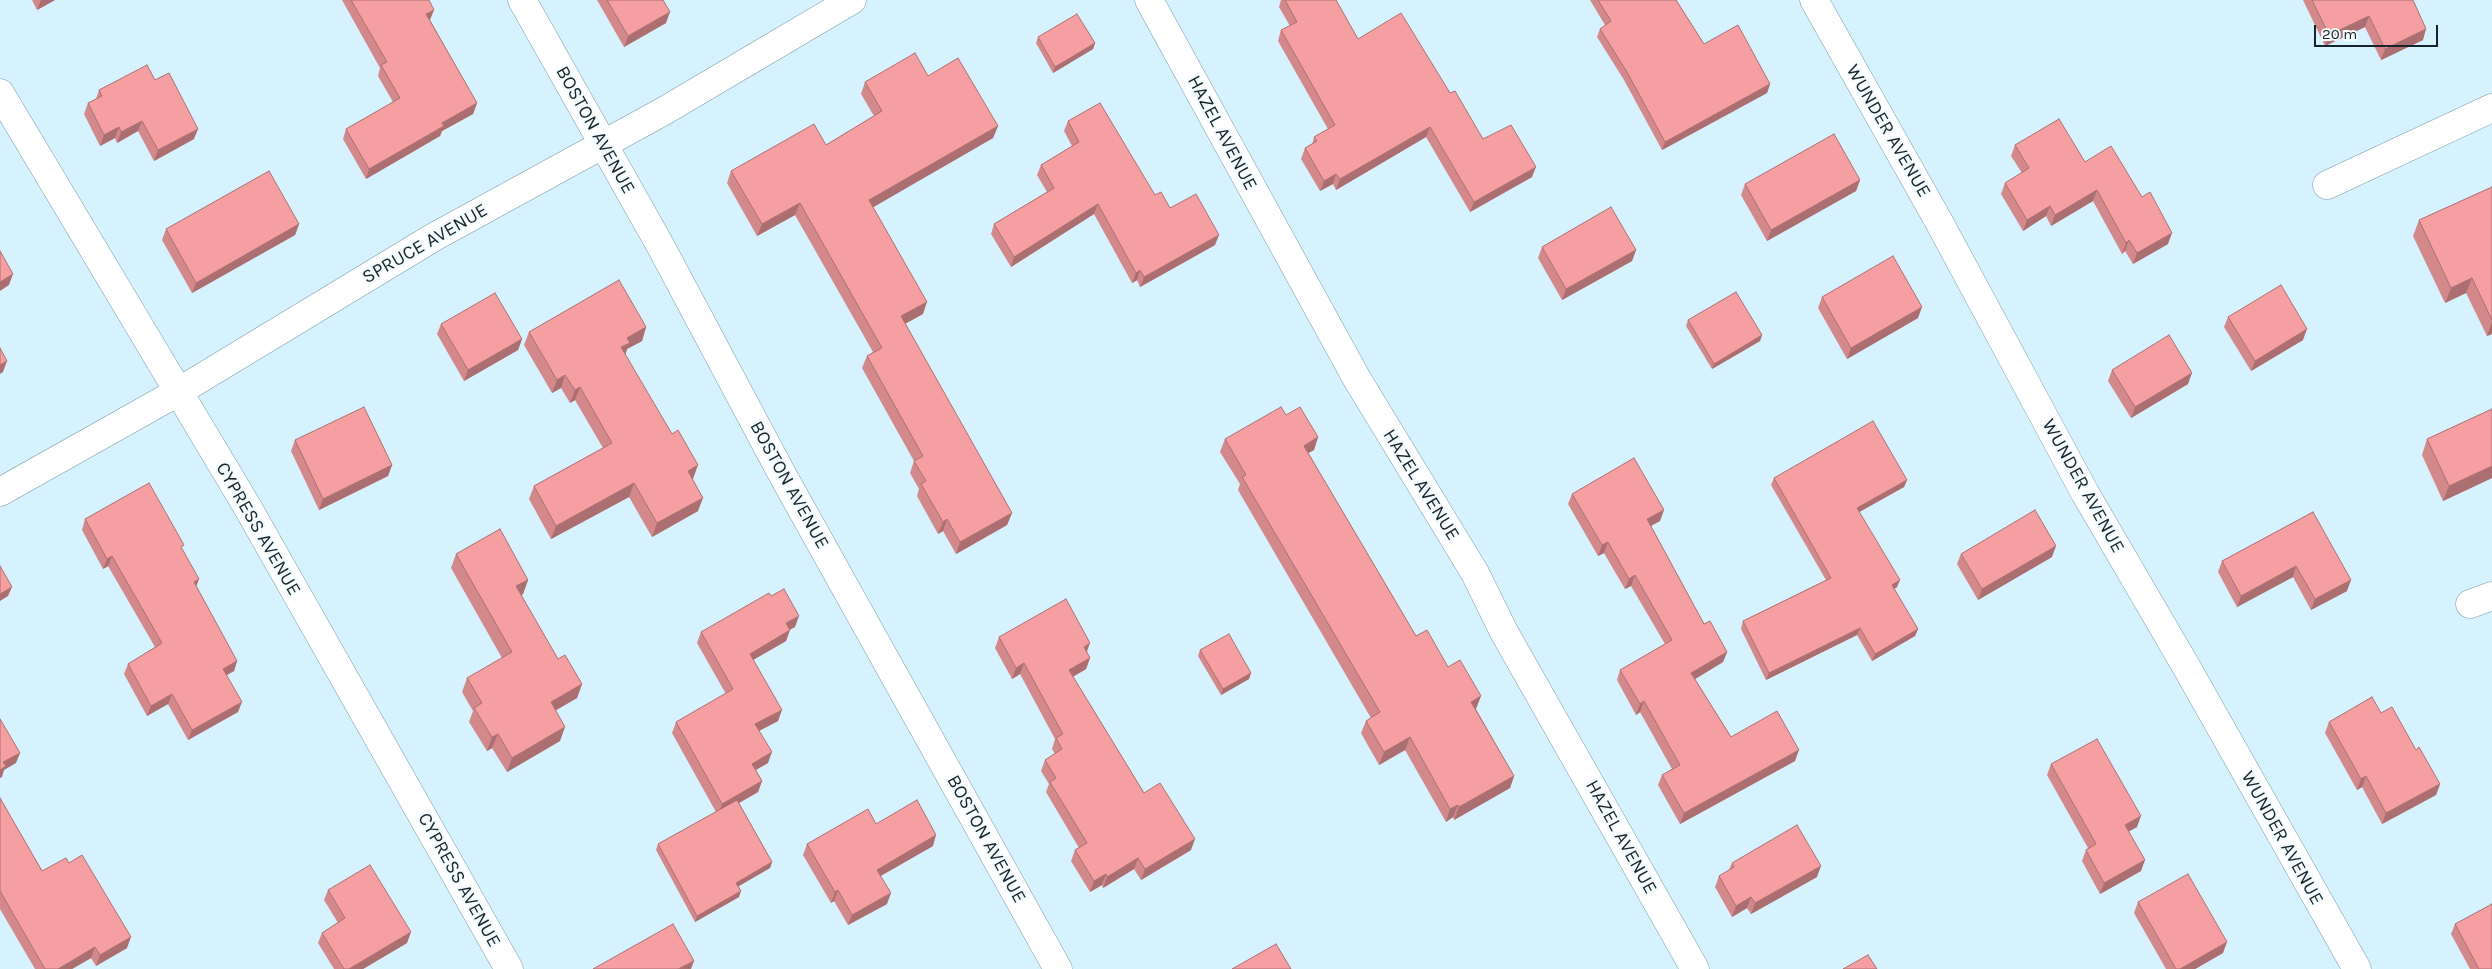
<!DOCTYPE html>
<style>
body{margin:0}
#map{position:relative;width:2492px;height:969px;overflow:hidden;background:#d6f2fe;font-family:Karla,sans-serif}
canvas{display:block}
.scale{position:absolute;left:2314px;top:25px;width:124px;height:22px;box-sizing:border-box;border:2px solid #17252a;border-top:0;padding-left:6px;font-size:15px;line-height:18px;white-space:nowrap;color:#17252a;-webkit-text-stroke:4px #f5fcfe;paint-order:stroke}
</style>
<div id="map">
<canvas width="2492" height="969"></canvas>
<div class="scale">20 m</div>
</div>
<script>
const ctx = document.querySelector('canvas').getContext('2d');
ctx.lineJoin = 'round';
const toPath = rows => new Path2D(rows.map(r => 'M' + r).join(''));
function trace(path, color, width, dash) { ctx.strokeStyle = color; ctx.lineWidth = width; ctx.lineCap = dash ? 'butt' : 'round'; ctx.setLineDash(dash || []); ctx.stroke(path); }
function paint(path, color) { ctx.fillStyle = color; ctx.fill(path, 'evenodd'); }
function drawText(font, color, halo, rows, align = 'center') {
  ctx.font = font + ' Karla,sans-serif'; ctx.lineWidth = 5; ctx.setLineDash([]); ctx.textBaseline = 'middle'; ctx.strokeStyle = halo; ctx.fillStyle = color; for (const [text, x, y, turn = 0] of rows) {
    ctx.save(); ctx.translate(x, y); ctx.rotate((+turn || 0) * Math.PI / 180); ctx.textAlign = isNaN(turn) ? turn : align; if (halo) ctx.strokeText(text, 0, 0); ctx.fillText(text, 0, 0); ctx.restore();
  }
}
const street = toPath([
 [522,0,660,245,782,474,1058,969],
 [1149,0,1357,379,1475,573,1504,632,1695,969],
 [1814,0,1938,220,2085,493,2187,668,2357,969],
 [0,93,248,508,509,969],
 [2327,185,2492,108],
 [0,492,178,392,434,237,664,111,852,0],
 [2470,604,2492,596]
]);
const wall = toPath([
 [32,0,55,0,37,10],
 [342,0,429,0,430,20,477,103,473,114,442,131,440,136,366,179,343,139,346,129,393,102,378,76,380,68],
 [597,0,663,0,666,23,624,47],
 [1281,0,1336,0,1358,39,1450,93,1483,139,1532,177,1470,212,1426,137,1336,190,1333,184,1320,191,1301,159,1305,148,1312,145,1314,137,1328,129,1278,41,1281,30,1290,26,1279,7],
 [1590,0,1676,0,1704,44,1770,84,1767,93,1662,150,1624,80,1597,37,1600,29,1605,25],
 [2303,0,2413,0,2423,40,2381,60,2365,27,2325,46],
 [1038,37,1095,43,1093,49,1053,73,1036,43],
 [928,76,998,126,993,138,873,207,923,314,905,324,1012,513,1007,525,956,554,943,531,938,534,917,496,919,489,910,473,914,461,862,368,867,356,873,352,795,215,757,236,727,183,731,171,826,145,874,116,861,94,865,82],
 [155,80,194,139,154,161,138,131,117,143,115,138,100,146,84,114,88,103,96,99,99,90],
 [1068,121,1155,195,1170,208,1215,245,1140,287,1137,280,1132,283,1094,214,1011,267,991,234,994,224,1047,192,1037,175,1041,165,1072,146,1064,131],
 [2015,145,2085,162,2168,244,2133,264,2125,251,2122,254,2093,201,2051,226,2046,216,2023,231,2001,194,2005,183,2022,173,2011,156],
 [1860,180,1856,191,1767,241,1741,195,1745,184],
 [2492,187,2492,334,2487,336,2466,293,2445,303,2413,236,2419,220],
 [299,224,295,235,192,293,162,240,166,229],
 [1542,247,1636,250,1632,261,1562,300,1538,258],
 [1822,297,1918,318,1847,359,1818,308],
 [2228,317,2303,340,2251,371,2224,327],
 [1688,320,1762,335,1760,341,1712,369,1686,326],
 [441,324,522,339,518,350,464,381,437,334],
 [646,327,642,341,627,349,625,355,693,479,692,479,698,511,652,537,629,497,551,539,529,499,534,486,603,448,575,400,570,403,561,388,552,393,524,345,529,332],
 [2112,370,2188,384,2131,418,2108,381],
 [2492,409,2492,478,2443,501,2422,455,2427,439],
 [1286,415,1318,437,1314,450,1308,453,1416,636,1448,667,1476,709,1514,776,1510,788,1454,820,1453,817,1446,822,1405,750,1379,765,1361,733,1366,721,1371,718,1238,490,1240,484,1220,452,1225,439],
 [295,440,392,465,388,476,319,510,291,451],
 [1774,478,1907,480,1904,487,1859,512,1897,587,1894,589,1918,629,1915,636,1872,661,1857,635,1766,680,1741,629,1743,621,1826,580,1771,485],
 [1572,494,1660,521,1651,526,1704,624,1727,652,1723,662,1695,679,1731,737,1795,761,1680,824,1658,785,1662,775,1672,769,1640,712,1636,715,1617,680,1620,670,1665,644,1631,586,1625,589,1604,553,1598,556,1568,504],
 [2313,512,2347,591,2311,610,2293,577,2237,607,2218,572,2222,561],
 [85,519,182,550,199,579,196,586,237,661,234,671,227,675,238,712,188,740,168,704,147,716,124,674,128,664,155,647,108,566,103,569,82,530],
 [456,554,528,580,523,594,521,595,558,659,582,684,577,698,556,710,560,741,507,772,492,748,487,751,469,722,473,711,462,692,467,678,502,658,451,568],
 [1961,554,2052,557,1978,600,1957,564],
 [795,627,790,629,786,641,753,660,778,721,759,731,768,763,756,770,762,781,758,792,739,803,772,862,770,868,738,886,739,897,695,922,656,850,658,844,716,812,672,733,676,722,726,694,697,643,701,632],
 [999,637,1087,652,1090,658,1086,669,1073,677,1144,793,1191,850,1141,880,1134,869,1103,888,1102,885,1090,892,1071,861,1075,850,1079,848,1046,792,1049,784,1041,771,1045,760,1055,754,1052,749,1055,739,1020,674,1012,679,995,648],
 [1200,650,1251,673,1249,679,1221,695,1198,656],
 [2381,713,2440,784,2436,795,2382,824,2362,787,2357,790,2325,733,2329,722],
 [2051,764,2137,827,2128,831,2141,871,2100,894,2082,861,2086,850,2088,848,2047,775],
 [0,798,42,871,69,863,127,948,96,966,91,958,72,969,35,969,0,909],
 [876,824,933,846,881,876,887,904,848,925,834,901,831,903,803,855,807,844],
 [1732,863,1817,877,1751,914,1747,908,1732,917,1715,887,1719,876,1729,870],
 [328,890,407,943,363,969,334,969,318,943,322,933,338,923,324,900],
 [2138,902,2223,953,2195,969,2166,969,2134,913],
 [2455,924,2492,969,2470,969,2451,934]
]);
const shadedWall = toPath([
 [41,0,55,0,37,10],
 [434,10,430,20,426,14],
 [670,12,666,23,624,47,628,36],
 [2369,16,2365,27,2325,46,2329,35],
 [2426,29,2423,40,2381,60,2385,49],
 [1095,43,1093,49,1053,73,1055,67],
 [1770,84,1767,93,1662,150,1665,142],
 [477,103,473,114,442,131,440,136,366,179,369,169,442,123],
 [142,121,138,131,117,143,121,132],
 [998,126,993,138,865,212,869,200],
 [119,127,115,138,100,146,104,135],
 [1430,127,1426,137,1336,190,1340,179],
 [198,129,194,139,154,161,158,150],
 [1536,167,1532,177,1470,212,1474,202],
 [1336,174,1333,184,1320,191,1324,181],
 [1860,180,1856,191,1767,241,1771,230],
 [2097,190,2093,201,2051,226,2055,215],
 [800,203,795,215,757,236,762,224],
 [1098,204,1094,214,1011,267,1014,257],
 [2050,206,2046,216,2023,231,2027,220],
 [299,224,295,235,192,293,196,283],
 [2172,233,2168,244,2133,264,2137,253],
 [1219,235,1215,245,1140,287,1144,277],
 [2129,240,2125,251,2122,254,2126,243],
 [1636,250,1632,261,1562,300,1566,289],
 [1140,270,1137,280,1132,283,1136,273],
 [13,274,9,285,0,291,0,282],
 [2472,278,2466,293,2445,303,2451,288],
 [927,302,923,314,897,328,901,316],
 [1922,307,1918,318,1847,359,1851,348],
 [2492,321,2492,334,2487,336],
 [646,327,642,341,627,349,625,356,621,347,627,338],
 [2307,329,2303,340,2251,371,2255,361],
 [1762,335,1760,341,1712,369,1714,364],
 [522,339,518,350,464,381,468,370],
 [7,361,3,372,0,374,0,365],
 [2192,373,2188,384,2131,418,2135,407],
 [565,375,561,388,552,393,557,380],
 [580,387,575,400,570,403,575,390],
 [1318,437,1314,450,1299,458,1304,446],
 [392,465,388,476,319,510,323,499],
 [698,465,693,479,683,484,688,471],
 [2492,466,2492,478,2443,501,2449,486],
 [1907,480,1904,487,1854,515,1857,508],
 [634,483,629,497,551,539,556,526],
 [703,498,698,511,652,537,657,523],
 [1664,510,1660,521,1643,530,1647,519],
 [1012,513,1007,525,956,554,960,542],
 [947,519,943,531,938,534,943,522],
 [1608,542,1604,553,1598,556,1602,545],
 [2056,546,2052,557,1978,600,1982,589],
 [112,556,108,566,103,569,107,559],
 [2296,566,2293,577,2237,607,2241,596],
 [1635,575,1631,586,1625,589,1629,579],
 [199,579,195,589,194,582],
 [528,580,523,594,511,600,516,586],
 [1900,580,1897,587,1889,592,1892,585],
 [2351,580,2347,591,2311,610,2315,599],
 [12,587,8,596,0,601,0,594],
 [799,616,795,627,782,634,786,623],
 [1860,628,1857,635,1766,680,1769,673],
 [1918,629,1915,636,1872,661,1875,654],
 [790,630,786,641,746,664,750,654],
 [1090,643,1086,654,1084,647],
 [1727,652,1723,662,1687,684,1691,673],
 [1090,658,1086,669,1065,681,1069,670],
 [237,661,234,671,219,679,223,669],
 [1024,663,1020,674,1012,679,1016,668],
 [1251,673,1249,679,1221,695,1223,689],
 [582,684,577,698,546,716,551,702],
 [172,694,168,704,147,716,151,706],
 [1481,696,1476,709,1467,714,1471,702],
 [1644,701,1640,712,1636,715,1640,704],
 [242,702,238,712,188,740,192,730],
 [782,710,778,721,751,735,755,724],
 [565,727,560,741,507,772,512,758],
 [498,734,492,748,487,751,492,737],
 [1410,737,1405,750,1379,765,1384,752],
 [1799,750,1795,761,1680,824,1684,813],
 [772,752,768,763,748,774,752,764],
 [20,753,16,763,4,770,2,777,0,778,0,770,3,762],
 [1514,776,1510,788,1454,820,1459,807],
 [2366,776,2362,787,2357,790,2361,779],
 [762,781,758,792,718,815,722,804],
 [2440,784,2436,795,2382,824,2386,813],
 [1458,805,1453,817,1446,822,1450,809],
 [2141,816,2137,827,2121,836,2125,825],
 [936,835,933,846,873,880,877,870],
 [1195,839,1191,850,1141,880,1145,869],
 [1138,858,1134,869,1103,888,1107,877],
 [2145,860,2141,871,2100,894,2104,883],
 [772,862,770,868,734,889,736,883],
 [1821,866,1817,877,1751,914,1755,903],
 [1106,874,1102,885,1090,892,1094,881],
 [838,890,834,901,831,903,835,892],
 [741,891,739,897,695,922,697,916],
 [891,893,887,904,848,925,852,915],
 [1751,897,1747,908,1732,917,1736,906],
 [411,932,407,943,363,969,349,969],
 [131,937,127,948,96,966,100,955],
 [2227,942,2223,953,2195,969,2180,969],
 [95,947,91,958,72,969,58,969],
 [694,961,691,969,678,969]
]);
const building = toPath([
 [351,0,429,0,434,10,426,14,477,103,442,123,444,126,369,169,346,129,400,98,381,65,387,62,351,0],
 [607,0,663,0,670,12,628,36,607,0],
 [1285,0,1336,0,1358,39,1401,13,1450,93,1455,91,1483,139,1511,125,1536,167,1474,202,1430,127,1340,179,1336,174,1324,181,1305,148,1317,141,1314,137,1335,125,1281,30,1297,22,1285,0],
 [1598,0,1676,0,1704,44,1738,25,1770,84,1665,142,1627,72,1600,29,1611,21,1598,0],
 [2312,0,2413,0,2426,29,2385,49,2369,16,2329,35,2312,0],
 [1077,14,1095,43,1055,67,1038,37,1077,14],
 [915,53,928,76,958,58,998,126,869,200,927,302,901,316,1012,513,960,542,947,519,943,522,921,484,926,481,914,461,923,456,867,356,882,348,800,203,762,224,731,171,814,124,826,145,882,111,865,82,915,53],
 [147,65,155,80,169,73,198,129,158,150,142,121,121,132,119,127,104,135,88,103,102,96,99,90,147,65],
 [1100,103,1155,195,1161,192,1170,208,1196,194,1219,235,1144,277,1140,270,1136,273,1098,204,1014,257,994,224,1054,188,1041,165,1079,142,1068,121,1100,103],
 [2059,119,2085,162,2111,146,2142,197,2150,192,2172,233,2137,253,2129,240,2126,243,2097,190,2055,215,2050,206,2027,220,2005,183,2029,168,2015,145,2059,119],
 [1834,134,1860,180,1771,230,1745,184,1834,134],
 [269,171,299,224,196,283,166,229,269,171],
 [2492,187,2492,320,2472,278,2451,288,2419,220,2492,187],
 [1611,207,1636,250,1566,289,1542,247,1611,207],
 [0,251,13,274,0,282,0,251],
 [1893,256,1922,307,1851,348,1822,297,1893,256],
 [619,280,646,327,627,338,630,343,621,347,672,434,678,430,698,465,688,471,703,498,657,523,634,483,556,526,534,486,612,443,580,387,575,390,565,375,557,380,529,332,619,280],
 [2281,285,2307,329,2255,361,2228,317,2281,285],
 [1736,292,1762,335,1714,364,1688,320,1736,292],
 [495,293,522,339,468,370,441,324,495,293],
 [2169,335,2192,373,2135,407,2112,370,2169,335],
 [0,348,7,361,0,365,0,348],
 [364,407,392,465,323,499,295,440,364,407],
 [1281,407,1286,415,1300,407,1318,437,1304,446,1416,636,1427,630,1448,667,1460,660,1481,696,1471,702,1514,776,1459,807,1458,805,1450,809,1410,737,1384,752,1366,721,1380,712,1242,477,1246,475,1225,439,1281,407],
 [2492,409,2492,466,2449,486,2427,439,2492,409],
 [1873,421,1907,480,1857,508,1900,580,1892,585,1918,629,1875,654,1860,628,1769,673,1743,621,1831,578,1774,478,1873,421],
 [1634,458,1664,510,1647,519,1704,624,1710,621,1727,652,1691,673,1731,737,1777,711,1799,750,1684,813,1662,775,1680,765,1644,701,1640,704,1620,670,1672,640,1635,575,1629,579,1608,542,1602,545,1572,494,1634,458],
 [149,483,184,545,181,547,199,579,194,582,237,661,223,669,242,702,192,730,172,694,151,706,128,664,162,643,112,556,107,559,85,519,149,483],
 [2035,510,2056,546,1982,589,1961,554,2035,510],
 [2313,512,2351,580,2315,599,2296,566,2241,596,2222,561,2313,512],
 [500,529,528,580,516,586,558,659,565,655,582,684,551,702,565,727,512,758,498,734,492,737,474,708,482,703,467,678,512,652,456,554,500,529],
 [0,566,12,587,0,594,0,566],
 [784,589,799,616,786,623,790,630,750,654,782,710,755,724,772,752,752,764,762,781,722,804,676,722,733,689,701,632,769,593,771,596,784,589],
 [1066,599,1090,643,1084,647,1090,658,1069,670,1144,793,1160,783,1195,839,1145,869,1138,858,1107,877,1106,874,1094,881,1075,850,1087,843,1050,782,1056,778,1045,760,1062,749,1056,738,1063,734,1024,663,1016,668,999,637,1066,599],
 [1229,634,1251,673,1223,689,1200,650,1229,634],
 [2372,697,2381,713,2392,707,2416,750,2419,747,2440,784,2386,813,2366,776,2361,779,2329,722,2372,697],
 [0,719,20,753,3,762,6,766,0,770,0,719],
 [2097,739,2141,816,2125,825,2145,860,2104,883,2086,850,2096,844,2051,764,2097,739],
 [0,798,42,871,66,858,69,863,82,855,131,937,100,955,95,947,58,969,45,969,0,891,0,798],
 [737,800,772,862,736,883,741,891,697,916,658,844,737,800],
 [917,800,936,835,877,870,891,893,852,915,838,890,835,892,807,844,868,809,876,824,917,800],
 [1797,825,1821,866,1755,903,1751,897,1736,906,1719,876,1734,867,1732,863,1797,825],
 [370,865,411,932,349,969,344,969,322,933,345,918,328,890,370,865],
 [2188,874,2227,942,2180,969,2176,969,2138,902,2188,874],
 [2492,904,2492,969,2479,969,2455,924,2492,904],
 [673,924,694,961,678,969,593,969,673,924],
 [1276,944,1291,969,1232,969,1276,944],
 [1868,955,1877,969,1843,969,1868,955]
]);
const streetNames = [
 ["BOSTON AVENUE",595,130,61],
 ["WUNDER AVENUE",1888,131,60],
 ["HAZEL AVENUE",1222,133,62],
 ["SPRUCE AVENUE",425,244,-30],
 ["BOSTON AVENUE",789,485,61],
 ["HAZEL AVENUE",1421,485,58],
 ["WUNDER AVENUE",2083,486,61],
 ["CYPRESS AVENUE",258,529,60],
 ["HAZEL AVENUE",1621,837,61],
 ["WUNDER AVENUE",2282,838,61],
 ["BOSTON AVENUE",986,839,61],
 ["CYPRESS AVENUE",459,880,61]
];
trace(street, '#7b9ba8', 29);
trace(street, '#fff', 28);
paint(wall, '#d3898b');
paint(shadedWall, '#ac6f71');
paint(building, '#f59fa2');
trace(building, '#ac6f71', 1);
drawText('19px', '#17252a', '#f5fcfe', streetNames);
</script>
